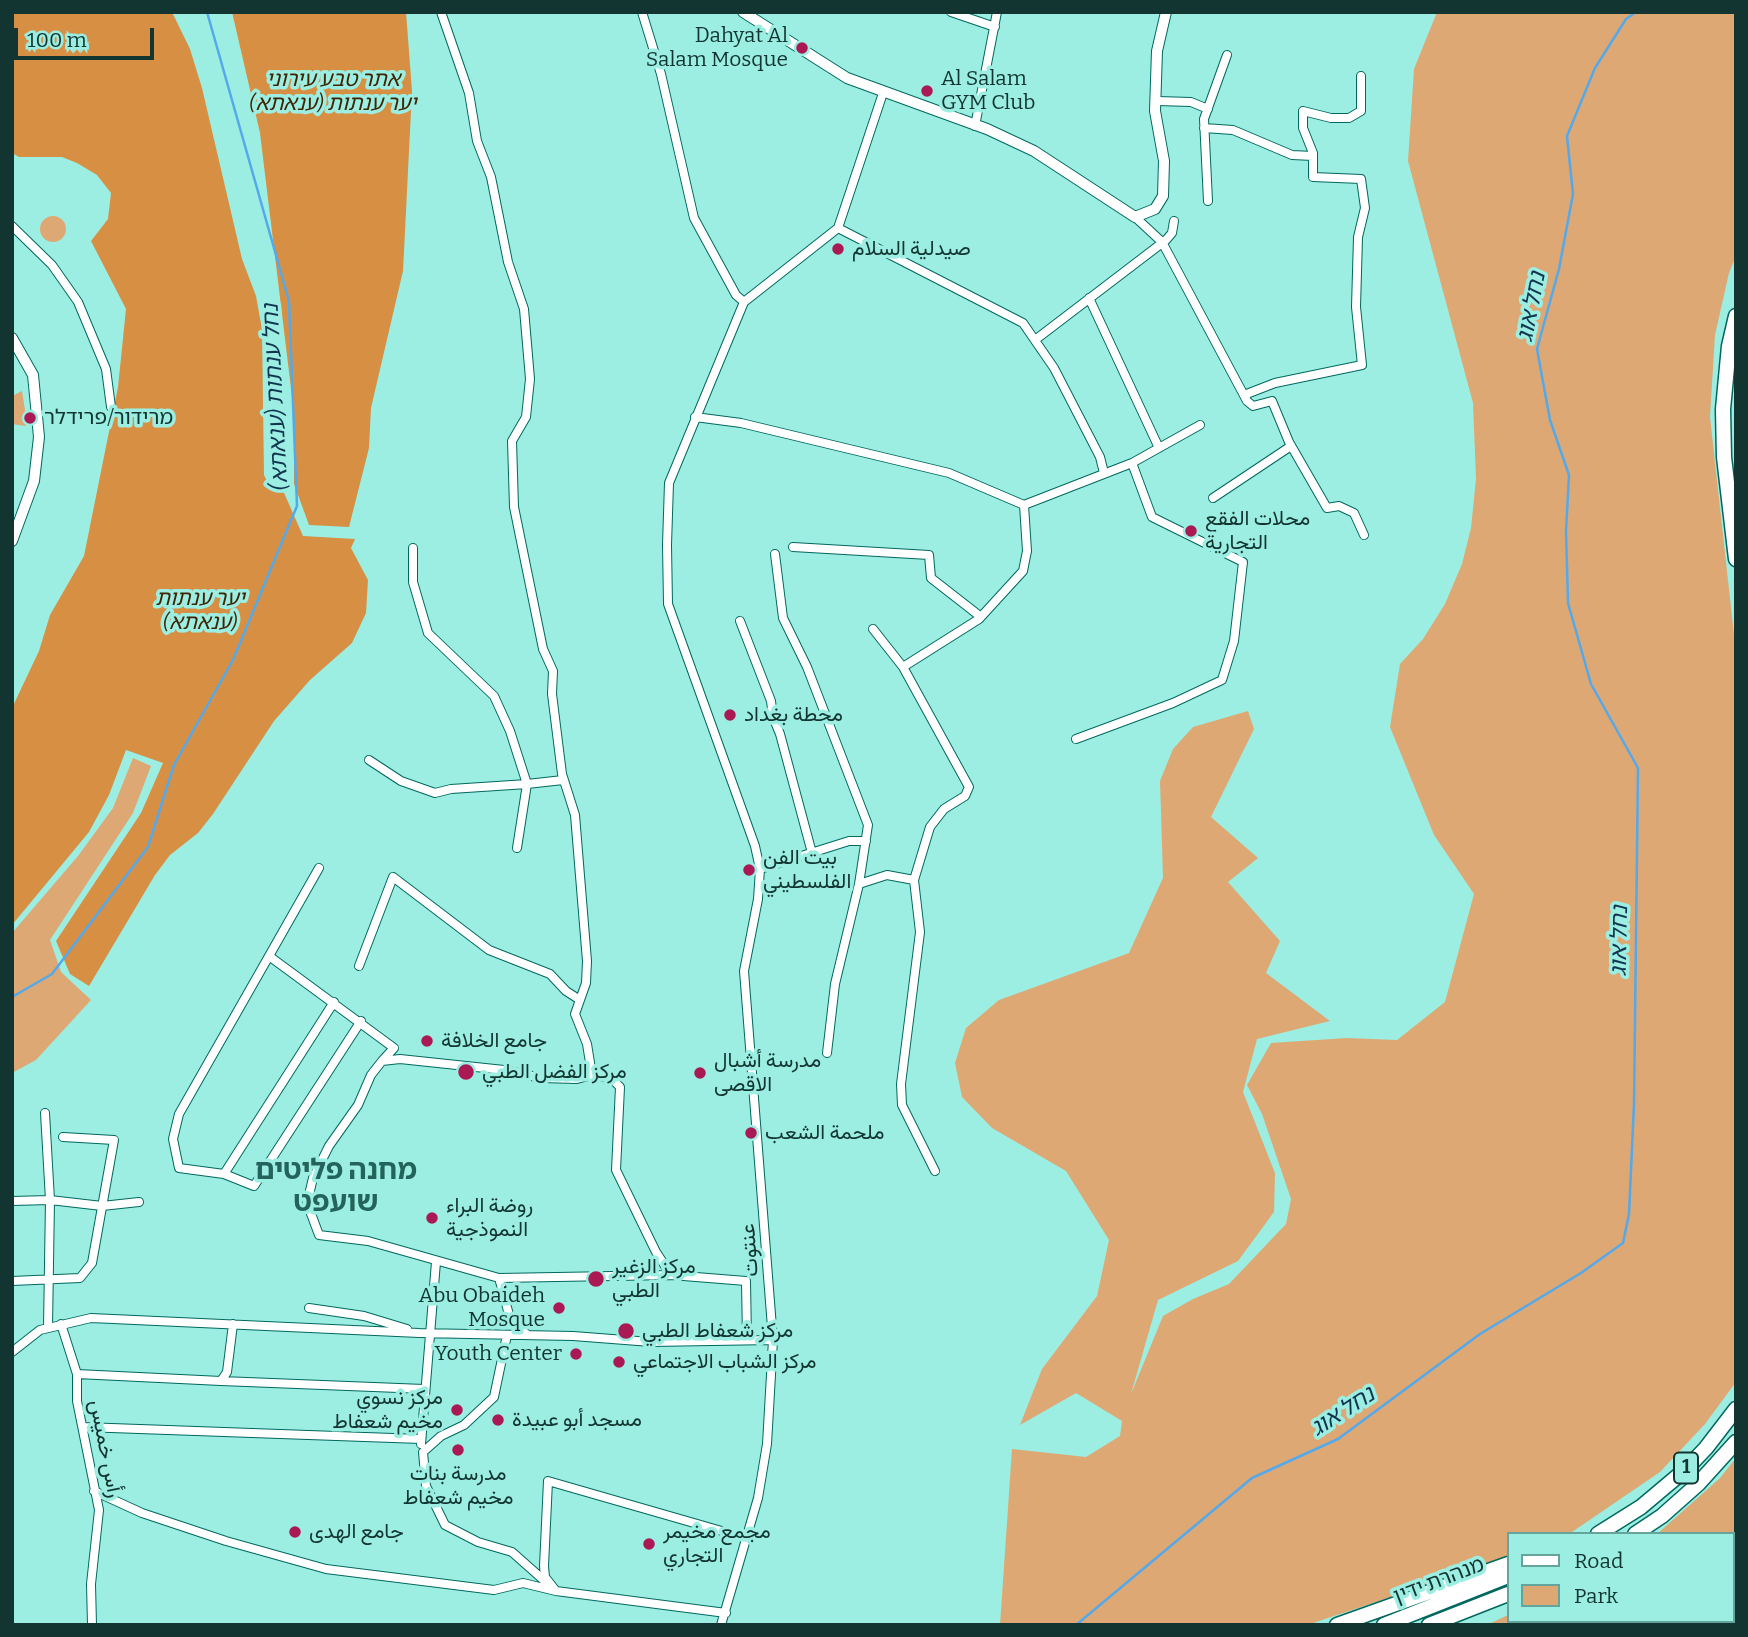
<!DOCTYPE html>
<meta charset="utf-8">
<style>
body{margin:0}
#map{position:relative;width:1748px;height:1637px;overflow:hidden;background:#9ceee2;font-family:Bitter,serif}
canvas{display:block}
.frame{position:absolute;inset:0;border:14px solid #123531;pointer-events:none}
.legend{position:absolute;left:1507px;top:1532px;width:228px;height:91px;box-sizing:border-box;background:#9ceee2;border:2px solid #65a49b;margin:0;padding:9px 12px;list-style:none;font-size:21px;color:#123531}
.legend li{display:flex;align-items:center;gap:14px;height:35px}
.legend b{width:35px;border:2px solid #65a49b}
.scale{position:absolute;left:14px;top:28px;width:140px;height:32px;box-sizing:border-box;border:4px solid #123531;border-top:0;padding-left:9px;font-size:21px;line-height:24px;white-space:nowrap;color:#123531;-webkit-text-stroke:5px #9ceee2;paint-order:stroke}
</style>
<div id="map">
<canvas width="1748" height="1637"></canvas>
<div class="frame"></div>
<ul class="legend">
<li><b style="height:9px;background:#fff"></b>Road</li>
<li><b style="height:19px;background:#dea874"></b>Park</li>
</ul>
<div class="scale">100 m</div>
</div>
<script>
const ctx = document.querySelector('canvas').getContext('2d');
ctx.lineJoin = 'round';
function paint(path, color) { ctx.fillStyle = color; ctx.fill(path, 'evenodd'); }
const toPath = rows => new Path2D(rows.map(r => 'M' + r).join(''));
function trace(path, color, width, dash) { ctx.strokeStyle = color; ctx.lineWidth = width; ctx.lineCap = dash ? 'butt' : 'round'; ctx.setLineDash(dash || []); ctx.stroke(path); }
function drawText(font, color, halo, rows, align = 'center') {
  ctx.font = font + ' Bitter,Vazirmatn,"Noto Sans Hebrew",serif'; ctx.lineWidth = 7; ctx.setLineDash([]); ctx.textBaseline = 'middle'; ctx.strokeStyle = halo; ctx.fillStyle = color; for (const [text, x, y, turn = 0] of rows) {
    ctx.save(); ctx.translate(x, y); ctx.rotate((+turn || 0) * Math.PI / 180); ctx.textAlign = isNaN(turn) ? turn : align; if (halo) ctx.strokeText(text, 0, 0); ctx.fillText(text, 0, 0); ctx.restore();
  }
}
const green = toPath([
 [1437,12,1736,12,1736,256,1729,273,1715,335,1710,417,1736,653,1736,1382,1705,1424,1660,1472,1572,1532,1508,1534,1508,1558,1307,1625,1000,1625,1012,1449,1086,1457,1120,1436,1122,1421,1076,1393,1020,1425,1042,1369,1097,1296,1109,1240,1066,1171,992,1128,962,1097,955,1063,966,1028,999,1000,1129,953,1163,878,1160,781,1173,749,1193,727,1248,711,1254,729,1211,817,1258,858,1228,882,1280,941,1266,973,1330,1021,1257,1039,1243,1092,1275,1173,1274,1212,1238,1261,1158,1300,1131,1394,1163,1316,1193,1299,1229,1284,1286,1224,1291,1199,1262,1114,1247,1085,1271,1043,1347,1038,1397,1040,1445,1002,1474,894,1434,835,1390,727,1400,664,1423,639,1445,604,1462,564,1471,528,1476,479,1473,403,1408,161,1414,69],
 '40 229a13 13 0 1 1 26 0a13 13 0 1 1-26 0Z',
 [22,391,25,410,26,426,12,424,12,396],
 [133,758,151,766,133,813,50,940,61,972,91,1000,36,1060,12,1073,12,933,78,856,113,808],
 [1736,1458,1736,1625,1487,1625,1508,1615,1508,1621,1732,1621,1732,1534,1657,1534,1720,1478]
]);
const forest = toPath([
 [12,12,172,12,190,49,202,88,242,259,256,296,262,329,264,475,268,483,281,486,303,536,355,539,351,548,368,580,366,613,352,643,310,680,274,721,213,814,198,833,170,855,155,875,89,986,70,974,56,941,141,813,163,763,126,750,109,795,89,832,12,925,12,708,39,651,50,615,84,556,118,387,126,309,91,241,108,219,111,193,97,175,77,163,62,157,19,157,12,153],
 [232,12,406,12,412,91,403,271,371,408,369,448,349,527,309,525,294,484,294,413,260,133]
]);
const stream = toPath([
 [12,997,52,974,148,847,174,765,233,660,297,506,289,301,207,12],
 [1076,1625,1252,1478,1338,1439,1480,1334,1581,1273,1623,1243,1629,1214,1634,1104,1638,768,1591,684,1568,603,1566,531,1569,475,1550,420,1537,349,1559,269,1573,194,1567,136,1595,68,1626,19,1636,12]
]);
const minor = toPath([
 [441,12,469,93,477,141,491,177,508,262,524,309,530,379,526,417,512,441,514,507,543,649,553,671,552,694,562,774,575,815,587,961,586,983,575,1014,587,1044,592,1075,577,1079,541,1078,504,1070,400,1059,382,1061,371,1075,358,1105,329,1146,313,1178,307,1203,319,1235,368,1241,499,1278,511,1322,528,1335],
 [642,12,661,74,694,218,736,295,744,302,669,483,667,545,668,604,755,846,760,869,758,899,744,971,773,1340,767,1444,758,1498,721,1625],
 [951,12,995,27],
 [1157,101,1191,102,1208,109],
 [975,126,997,12],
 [1204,128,1233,130,1292,155,1313,156],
 [1208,201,1204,119,1227,55],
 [1135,217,1162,242,1247,401,1253,406,1272,401,1289,442,1327,508,1339,506,1354,513,1364,535],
 [12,226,52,265,78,302,106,369,111,407],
 [838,228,1023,323,1054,368,1100,457,1104,473],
 [1089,298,1159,448],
 [744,302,838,228,883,93],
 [1035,340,1166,240,1172,233,1174,221],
 [1244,395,1275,383,1362,365,1356,307,1358,237,1365,208,1361,179,1313,177,1313,153,1303,128,1303,111,1331,118,1349,118,1361,111,1361,76],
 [695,417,741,423,949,473,1024,505],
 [1213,498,1291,446],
 [793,547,929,555,931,578,981,617],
 [413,548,413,582,428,633,494,696,510,731,527,784,563,780],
 [775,554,783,618,807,667,868,825,859,884,835,984,827,1053],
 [740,621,771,701,773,717,780,734,812,853],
 [873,629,903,667,969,787,965,796,944,809,930,827,914,880,920,932,901,1084,902,1105,935,1171],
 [903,667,979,619,1023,571,1027,551,1024,505,1132,463,1200,425],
 [1076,739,1173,703,1222,680,1234,641,1243,562,1152,517,1132,463],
 [369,760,401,781,435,793,451,789,527,784,517,848],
 [319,868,269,956,394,1048,382,1061],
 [760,869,849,841,866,841],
 [859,884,887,875,914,880],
 [269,956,179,1114,173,1139,179,1168,224,1174,334,1002],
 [359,966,393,877,489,950,550,974,566,991,580,1000],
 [592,1075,611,1078,620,1087,616,1170,656,1252,671,1275],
 [45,1113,50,1200,48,1327],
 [224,1174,254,1186,361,1021],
 [12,1201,50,1200,102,1206,139,1202],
 [499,1278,671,1275,746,1281,747,1340],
 [12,1281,80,1278,92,1263,114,1140,63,1137],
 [309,1308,364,1316,407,1329],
 [61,1324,77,1374,77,1401,99,1510,91,1584,92,1625],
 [507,1335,494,1397,464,1425,441,1436,423,1452,426,1486,445,1525,478,1542,512,1552,556,1591,545,1577,544,1566,548,1481,746,1538],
 [12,1352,40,1330,91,1318,419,1333,573,1336,651,1342,773,1340],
 [77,1374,221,1381,227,1372,233,1324],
 [221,1381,424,1389],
 [83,1427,421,1439],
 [421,1444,436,1262],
 [94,1491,142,1513,226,1541,326,1569,494,1590,523,1583,556,1591,726,1613]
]);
const tertiary = toPath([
 [743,12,847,78,987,129,1034,151,1135,217,1155,209,1163,196,1164,161,1155,111,1157,51,1166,12],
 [12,338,33,375,39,437,34,481,12,541]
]);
const trunk = toPath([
 [1736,316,1729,346,1723,409,1724,457,1736,559],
 [1598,1534,1641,1507,1685,1470,1706,1448,1736,1409],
 [1635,1534,1662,1516,1698,1484,1736,1442],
 [1337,1625,1508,1564],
 [1384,1625,1508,1576],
 [1429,1625,1508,1594]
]);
const markers = [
 [802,48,7,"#aa1953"],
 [927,91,7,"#aa1953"],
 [838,249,7,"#aa1953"],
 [30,418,7,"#aa1953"],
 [1191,531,7,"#aa1953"],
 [730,715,7,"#aa1953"],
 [749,870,7,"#aa1953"],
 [427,1041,7,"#aa1953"],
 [466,1072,9,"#aa1953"],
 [700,1073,7,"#aa1953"],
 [751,1133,7,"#aa1953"],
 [432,1218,7,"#aa1953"],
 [596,1279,9,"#aa1953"],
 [559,1308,7,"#aa1953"],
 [626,1331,9,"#aa1953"],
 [576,1354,7,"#aa1953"],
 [619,1362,7,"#aa1953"],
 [457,1410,7,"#aa1953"],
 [498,1420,7,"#aa1953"],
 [458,1450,7,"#aa1953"],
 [295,1532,7,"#aa1953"],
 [649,1544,7,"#aa1953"]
];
const shields = [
 [1686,1468,24]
];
const shieldNames = [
 ["1",1686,1468]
];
const poiNames = [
 ["Dahyat Al",788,36,"right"],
 ["Salam Mosque",788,60,"right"],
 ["Al Salam",941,79],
 ["GYM Club",941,103],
 ["صيدلية السلام",852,249],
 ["מרידור/פרידלר",44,418],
 ["محلات الفقع",1205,519],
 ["التجارية",1205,543],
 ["محطة بغداد",744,715],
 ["بيت الفن",763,858],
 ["الفلسطيني",763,882],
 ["جامع الخلافة",441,1041],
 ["مدرسة أشبال",714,1061],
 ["الاقصى",714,1085],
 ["مركز الفضل الطبي",482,1072],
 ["ملحمة الشعب",765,1133],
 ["روضة البراء",446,1206],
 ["النموذجية",446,1230],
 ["مركز الزغير",612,1267],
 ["الطبي",612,1291],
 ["Abu Obaideh",545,1296,"right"],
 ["Mosque",545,1320,"right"],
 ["مركز شعفاط الطبي",642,1331],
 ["Youth Center",562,1354,"right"],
 ["مركز الشباب الاجتماعي",633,1362],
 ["مركز نسوي",443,1398,"right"],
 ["مخيم شعفاط",443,1422,"right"],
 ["مسجد أبو عبيدة",512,1420],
 ["مدرسة بنات",458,1474,"center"],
 ["مخيم شعفاط",458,1498,"center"],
 ["جامع الهدى",309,1532],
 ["مجمع مخيمر",663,1532],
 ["التجاري",663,1556]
];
const parkNames = [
 ["אתר טבע עירוני",333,80],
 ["יער ענתות (ענאתא)",333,104],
 ["יער ענתות",200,599],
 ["(ענאתא)",200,623]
];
const streetNames = [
 ["عنتوت",750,1250,-94],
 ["رأس خميس",105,1449,79],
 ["מנהרת ידין",1439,1581,-21]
];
const waterNames = [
 ["נחל אוג",1532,307,-79],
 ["נחל ענתות (ענאתא)",276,397,-93],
 ["נחל אוג",1620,941,-89],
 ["נחל אוג",1343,1412,-33]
];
const districtNames = [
 ["מחנה פליטים",336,1171],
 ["שועפט",336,1203]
];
paint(green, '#dea874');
paint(forest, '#d78f44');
trace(stream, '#54a9ea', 2.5);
trace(minor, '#00685e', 10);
trace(tertiary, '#00685e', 12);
trace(trunk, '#00685e', 17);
trace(minor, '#fff', 8);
trace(tertiary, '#fff', 10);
trace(trunk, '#fff', 14);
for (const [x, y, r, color] of markers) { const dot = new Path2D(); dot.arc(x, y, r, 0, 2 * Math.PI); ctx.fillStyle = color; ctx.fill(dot); trace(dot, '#9ceee2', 2.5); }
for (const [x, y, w] of shields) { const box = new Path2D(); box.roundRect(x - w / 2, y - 15.5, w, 31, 5); ctx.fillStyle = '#9ceee2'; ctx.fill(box); trace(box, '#123531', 2); }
drawText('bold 19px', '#123531', null, shieldNames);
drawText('21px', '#123531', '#9ceee2', poiNames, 'left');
drawText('italic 21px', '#402403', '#9ceee2', parkNames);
drawText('21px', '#123531', '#9ceee2', streetNames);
drawText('italic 23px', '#11344f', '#9ceee2', waterNames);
drawText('bold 28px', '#23635b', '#9ceee2', districtNames);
</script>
